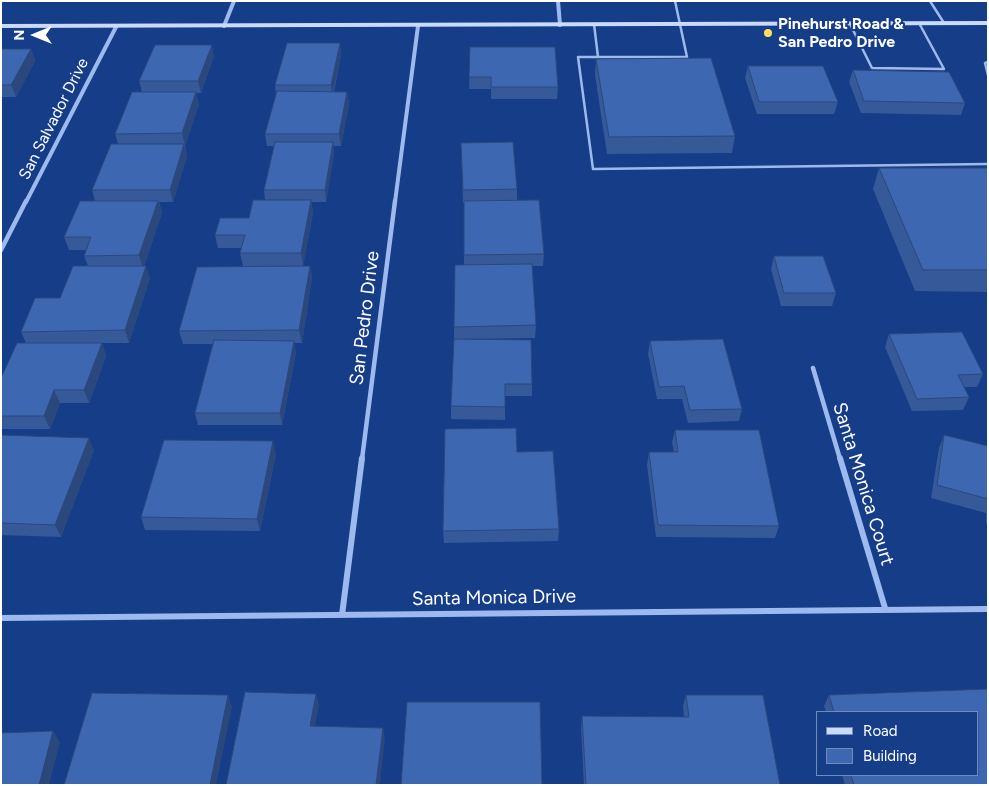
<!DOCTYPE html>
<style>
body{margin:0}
#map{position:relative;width:989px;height:786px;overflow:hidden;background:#163d88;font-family:Figtree,sans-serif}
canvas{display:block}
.frame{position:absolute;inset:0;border:2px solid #fff;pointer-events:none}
.legend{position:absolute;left:816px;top:711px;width:162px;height:65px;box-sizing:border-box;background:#163d88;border:1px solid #738bb8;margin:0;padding:6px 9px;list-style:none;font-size:15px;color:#fff}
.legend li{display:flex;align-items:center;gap:10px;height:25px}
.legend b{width:25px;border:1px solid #738bb8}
.north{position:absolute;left:10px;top:10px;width:50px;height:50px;-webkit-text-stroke:4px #163d88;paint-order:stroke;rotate:270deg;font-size:14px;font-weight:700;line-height:20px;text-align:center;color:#fff}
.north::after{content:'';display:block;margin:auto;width:18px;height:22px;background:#fff;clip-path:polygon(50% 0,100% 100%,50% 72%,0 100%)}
</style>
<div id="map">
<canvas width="989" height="786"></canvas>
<div class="frame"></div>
<ul class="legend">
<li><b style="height:6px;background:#cadafa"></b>Road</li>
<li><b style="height:14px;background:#3e67b2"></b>Building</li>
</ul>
<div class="north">N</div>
</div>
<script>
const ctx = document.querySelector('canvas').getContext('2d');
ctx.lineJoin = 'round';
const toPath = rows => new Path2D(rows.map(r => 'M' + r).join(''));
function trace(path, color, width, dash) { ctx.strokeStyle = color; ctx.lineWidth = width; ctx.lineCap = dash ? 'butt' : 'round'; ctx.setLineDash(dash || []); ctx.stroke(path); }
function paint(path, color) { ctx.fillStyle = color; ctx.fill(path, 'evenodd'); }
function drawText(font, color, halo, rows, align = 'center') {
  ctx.font = font + ' Figtree,sans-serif'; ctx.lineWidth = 4; ctx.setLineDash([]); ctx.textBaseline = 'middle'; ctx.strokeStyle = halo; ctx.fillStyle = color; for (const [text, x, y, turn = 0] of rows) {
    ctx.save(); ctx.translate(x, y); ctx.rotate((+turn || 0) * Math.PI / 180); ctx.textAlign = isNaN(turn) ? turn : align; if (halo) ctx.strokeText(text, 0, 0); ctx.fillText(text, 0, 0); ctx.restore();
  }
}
const lane = toPath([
 [930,1,944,23],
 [594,24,598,57,687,57,675,1],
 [850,24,872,68,944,69,919,23],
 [598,57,578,57,593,169,988,164],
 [988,62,985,63,988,75]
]);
const streetFar2 = toPath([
 [558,1,560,25],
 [224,26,234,1],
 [26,202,116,27],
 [395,202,418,26]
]);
const streetFar1 = toPath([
 [1,250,26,201],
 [813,368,840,459],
 [362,459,395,201]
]);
const street = toPath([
 [840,458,885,608],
 [342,615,362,458],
 [1,618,988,609]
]);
const secondary = toPath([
 [988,21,988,25,1,28,1,24,988,21]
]);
const wall = toPath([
 [340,43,341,55,334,92,347,92,349,104,341,146,333,146,334,154,326,202,311,202,313,213,303,266,310,266,312,278,302,343,294,343,296,353,282,425,198,425,195,413,213,344,183,344,179,331,243,266,240,253,242,248,218,248,215,235,249,218,265,200,264,190,274,146,267,146,265,134,276,95,275,85],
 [470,47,558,87,557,99,491,99,491,89,469,89],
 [1,49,31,49,35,61,16,97,1,97],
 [214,56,201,93,196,93,199,104,185,146,187,156,173,202,159,202,162,213,144,266,150,278,129,343,102,343,106,356,89,403,60,403,50,429,1,429,1,378,26,343,21,332,60,298,88,266,84,256,86,250,69,250,64,237,95,201,92,190,118,144,115,134,142,92,139,81],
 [596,59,735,136,732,153,607,154,595,75],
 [748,66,838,102,834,114,757,114,745,78],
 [853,70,965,103,961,115,861,113,849,82],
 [461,143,517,189,517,200,544,254,543,266,532,266,536,325,535,338,462,339,532,384,532,396,505,396,505,420,451,419,451,406,454,339,454,327,464,265,464,203,463,203],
 [879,168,988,168,988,292,915,291,873,189],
 [774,256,836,293,832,306,781,306,771,269],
 [889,334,983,374,977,387,964,387,969,397,963,410,912,411,885,347],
 [650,341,742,409,739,421,688,423,682,399,657,399,648,354],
 [675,430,779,526,775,538,656,537,647,465,649,452,674,452,672,442],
 [1,435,94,450,61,537,1,535],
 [944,435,988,446,988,524,986,523,986,513,931,498,939,448],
 [517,452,559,529,558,541,444,543,443,531],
 [276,454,260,531,145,530,141,517],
 [988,689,988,785,845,785,842,775,978,775,978,712,826,712,824,706,829,695],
 [686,695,780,785,584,785,581,728,582,716,684,717,683,706]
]);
const shadedWall = toPath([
 [340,43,341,55,332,97,331,85],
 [212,45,214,56,201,93,198,81],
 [31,49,35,61,16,97,11,85],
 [196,92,199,104,185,146,182,133],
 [347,92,349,104,341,146,339,134],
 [333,142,334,154,326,202,325,190],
 [184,144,187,156,173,202,170,190],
 [311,200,313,213,303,266,301,253],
 [158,201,162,213,143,268,139,255],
 [146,266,150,278,129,343,125,330],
 [310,266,312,278,302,343,299,330],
 [294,341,296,353,282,425,280,413],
 [102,343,106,356,89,403,84,390],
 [54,390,60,403,50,429,44,416],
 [89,438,94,450,61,537,55,525],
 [273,441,276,454,260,531,257,519],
 [316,694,319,706,313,737,310,726],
 [228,695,232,707,216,785,210,785],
 [383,728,385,739,380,785,376,785],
 [53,731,60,742,49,785,39,785]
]);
const building = toPath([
 [287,43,340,43,331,85,275,85,287,43],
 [155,45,212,45,198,81,139,81,155,45],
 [470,47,555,47,558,87,491,87,491,77,469,77,470,47],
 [1,49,31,49,11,85,1,85,1,49],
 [711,58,735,136,609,137,596,59,711,58],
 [748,66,823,66,838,102,759,102,748,66],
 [853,70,949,72,965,103,864,101,853,70],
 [277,91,347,92,339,134,265,134,277,91],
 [132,92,196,92,182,133,115,134,132,92],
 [275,142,333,142,325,190,264,190,275,142],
 [513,142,517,189,463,190,461,143,513,142],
 [111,144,184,144,170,190,92,190,111,144],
 [879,168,988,168,988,270,923,270,879,168],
 [253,200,311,200,301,253,240,253,245,235,215,235,220,218,249,218,253,200],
 [539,200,544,254,464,255,464,201,539,200],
 [80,201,158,201,139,255,84,256,91,237,64,237,80,201],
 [774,256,823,256,836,293,784,293,774,256],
 [532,264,536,325,454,327,455,265,532,264],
 [73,266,146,266,125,330,21,332,35,298,60,298,73,266],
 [310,266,299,330,179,331,197,267,310,266],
 [962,332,983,374,958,375,969,397,917,399,889,334,962,332],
 [454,339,531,340,532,384,505,384,505,407,451,406,454,339],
 [723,339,742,409,690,410,684,386,659,387,650,341,723,339],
 [214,340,294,341,280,413,195,413,214,340],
 [17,343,102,343,84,390,54,390,44,416,1,416,1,378,17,343],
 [516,428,517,452,553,451,559,529,443,531,445,429,516,428],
 [675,430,759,430,779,526,658,525,649,452,678,452,675,430],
 [1,435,89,438,55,525,1,523,1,435],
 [944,435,988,446,988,499,937,485,944,435],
 [164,440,273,441,257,519,141,517,164,440],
 [988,689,988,785,854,785,851,775,978,775,978,712,834,712,829,695,988,689],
 [245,692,316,694,310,726,383,728,376,785,226,785,245,692],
 [92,693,228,695,210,785,64,785,92,693],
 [686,695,763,695,780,785,586,785,582,716,689,717,686,695],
 [407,702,540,702,542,785,401,785,407,702],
 [53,731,39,785,1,785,1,733,53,731]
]);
const markers = [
 [768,33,5,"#ffdf5a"]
];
const farPoinames = [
 ["Pinehurst Road &",778,24],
 ["San Pedro Drive",778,42]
];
const farStreetnames = [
 ["San Salvador Drive",54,119,-63]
];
const streetNames = [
 ["San Pedro Drive",365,318,-83],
 ["Santa Monica Court",863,484,73],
 ["Santa Monica Drive",494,598,-1]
];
trace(lane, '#9dbaee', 2.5);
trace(streetFar2, '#9dbaee', 4);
trace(streetFar1, '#9dbaee', 4.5);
trace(street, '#9dbaee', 6);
paint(secondary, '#cadafa');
paint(wall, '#355999');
paint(shadedWall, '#2b487d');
paint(building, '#3e67b2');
trace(building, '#2b487d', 1);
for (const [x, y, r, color] of markers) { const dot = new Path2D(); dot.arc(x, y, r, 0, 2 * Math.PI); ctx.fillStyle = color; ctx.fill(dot); trace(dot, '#163d88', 2); }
drawText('bold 16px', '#fff', '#163d88', farPoinames, 'left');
drawText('16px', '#fff', '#163d88', farStreetnames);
drawText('19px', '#fff', '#163d88', streetNames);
</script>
